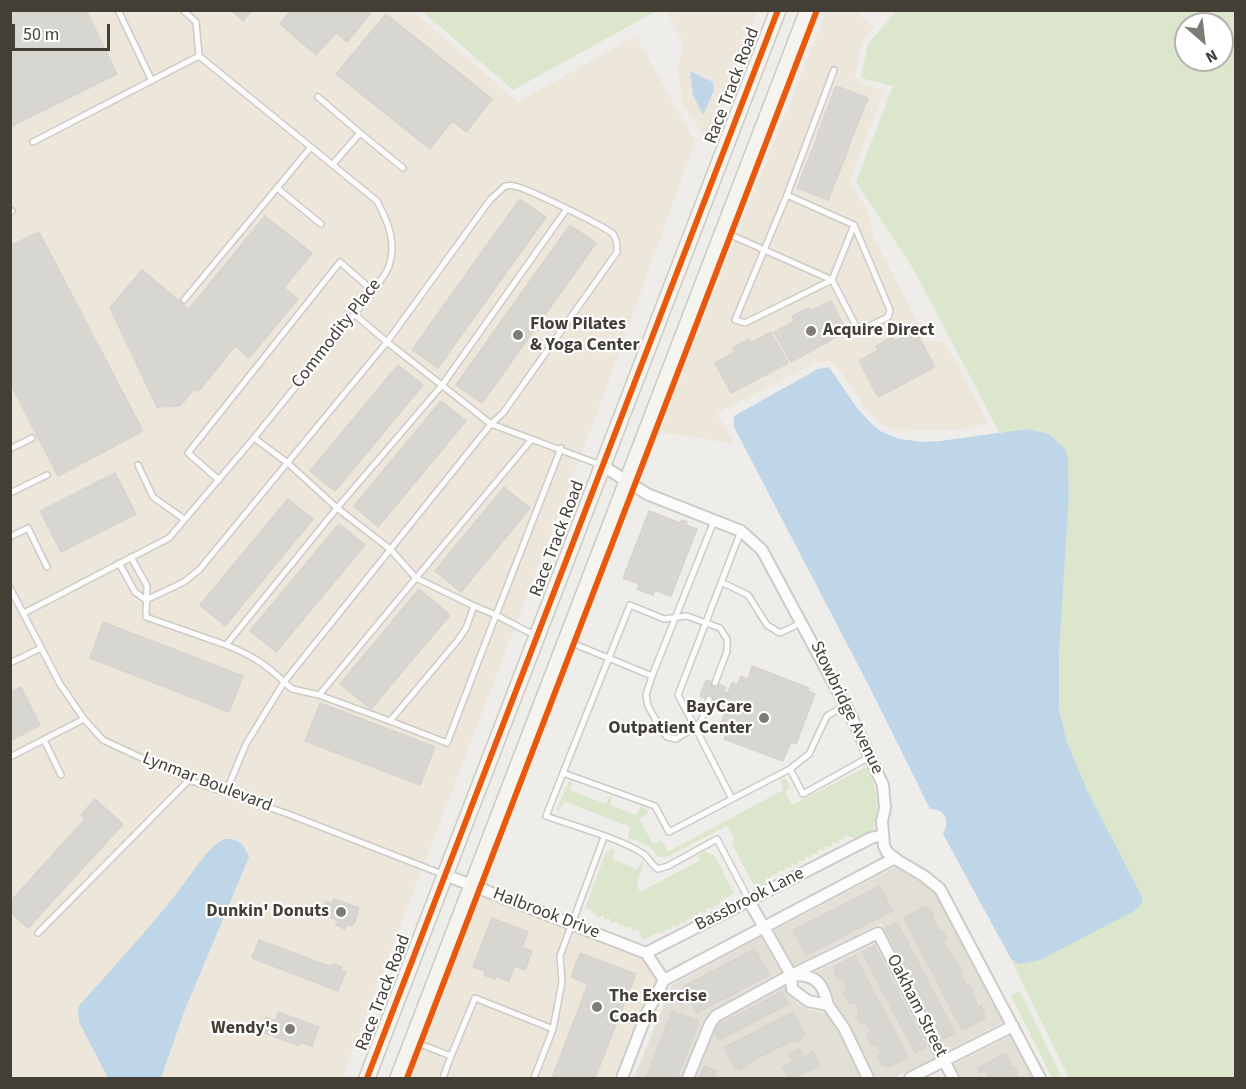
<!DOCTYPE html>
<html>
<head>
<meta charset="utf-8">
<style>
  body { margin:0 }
  #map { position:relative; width:1246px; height:1089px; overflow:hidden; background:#efede9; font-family:"Source Sans 3",sans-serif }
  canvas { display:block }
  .frame { position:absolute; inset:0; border:12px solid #433f37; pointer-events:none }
  .north { position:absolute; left:1174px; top:12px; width:60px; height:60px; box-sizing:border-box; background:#fff; border:2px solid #b4b2af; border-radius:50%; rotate:152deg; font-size:16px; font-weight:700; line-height:24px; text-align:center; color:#433f37 }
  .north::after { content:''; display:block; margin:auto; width:21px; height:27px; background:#7f7c75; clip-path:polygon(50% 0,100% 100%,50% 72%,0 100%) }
  .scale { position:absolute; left:12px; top:24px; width:98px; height:27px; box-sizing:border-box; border:3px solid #433f37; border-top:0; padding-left:8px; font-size:18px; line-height:21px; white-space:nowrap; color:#433f37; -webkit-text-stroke:4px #fff; paint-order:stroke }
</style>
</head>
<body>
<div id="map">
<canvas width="1246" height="1089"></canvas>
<div class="frame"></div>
<div class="north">N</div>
<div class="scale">50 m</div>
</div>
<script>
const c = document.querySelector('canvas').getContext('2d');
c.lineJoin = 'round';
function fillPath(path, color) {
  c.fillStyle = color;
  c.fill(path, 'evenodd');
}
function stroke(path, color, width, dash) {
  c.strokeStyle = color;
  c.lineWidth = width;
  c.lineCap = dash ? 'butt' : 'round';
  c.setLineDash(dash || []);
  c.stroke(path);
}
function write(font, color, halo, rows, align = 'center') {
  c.font = font + ' "Source Sans 3",sans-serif';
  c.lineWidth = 4.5;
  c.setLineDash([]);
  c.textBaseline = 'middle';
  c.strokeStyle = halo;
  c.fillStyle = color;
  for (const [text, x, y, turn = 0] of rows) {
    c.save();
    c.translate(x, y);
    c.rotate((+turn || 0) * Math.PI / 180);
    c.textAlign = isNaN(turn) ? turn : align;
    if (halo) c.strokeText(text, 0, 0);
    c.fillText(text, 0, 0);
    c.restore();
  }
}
fillPath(new Path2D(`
  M895,867L921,882L935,894L1003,1022L947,1051L881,923L793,966L773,931Z
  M761,937L781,972L712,1010L704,1019L681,1078H634L672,985Z
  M875,943L935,1058L893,1078H875L850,1025L835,1002L829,986L816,972Z
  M785,987L788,994L797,1003L807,1009L826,1013L838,1032L860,1078H696L716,1028L720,1022Z
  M1010,1036L1032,1078H961L954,1065Z`), '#e2dfd7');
fillPath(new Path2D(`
  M827,10L856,11L874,27L862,41L855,78L860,84L884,90L850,181L851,185L869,212L873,236L927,341L946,343L988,423L961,430L897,431L881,424L868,412L838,368L830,361L815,363L717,413L734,444L660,432L689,355Z
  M10,11H413L518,102L636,36L695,142L596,416L342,1078H11Z
  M667,11H758L708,144L683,102L677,67L684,46Z
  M480,896L642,959L645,962L656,980L640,1010L614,1078H411L420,1056L429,1024Z`), '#ede6da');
fillPath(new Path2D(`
  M422,11H656L513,90Z
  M896,11H1235V1078H1069L1011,959L1019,964L1143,902L1141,895L1087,790L1067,742L1059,709V654L1069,496L1068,459L1027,429L999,432L914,270L856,182L893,86L861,78L868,44ZM1186,24H1222V60H1186Z
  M864,768H867C878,789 880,808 872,832L859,840L845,835L844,840L839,839L838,844L833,842L831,847L826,846L824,851L819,849L817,854L812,853L811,858L806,856L804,861L798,860L797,865L792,864L791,868L785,867L784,871L779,870L777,875L772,874L770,879L766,878L765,882L769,884L767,888L755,887L732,844L734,837L726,826L669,856C653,860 658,852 648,846C642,842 634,840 628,838L630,828L628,826L564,801L560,811L557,809L570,779L572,782L569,790L606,804L610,796L612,795L610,805L636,815L641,806L646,808L648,813L639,819L653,844L662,840L668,852L783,790L780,779L785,778L790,787L785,792L792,805Z
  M613,849L615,851L612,859L637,869L642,861L644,862L637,884L640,892L699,861L698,856L704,851L715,856L734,894L720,901L718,906L714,905L713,909L707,908L705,913L700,911L698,916L693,915L692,920L687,918L686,924L680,922L678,927L673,925L671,930L666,929L664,934L659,932L643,940L638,929L633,931L631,926L626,928L623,924L619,925L617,921L612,923L609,918L605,920L603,915L598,918L595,912L585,908L606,852Z
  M1020,991L1062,1078H1052L1011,996Z`), '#dbe6cc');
fillPath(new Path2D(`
  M690,71L713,82L714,90L703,115L693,95Z
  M829,367L857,408L873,425L880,431L900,439L923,442L940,441L1027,429L1049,434L1065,449L1068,459L1069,496L1059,654V709L1067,742L1087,790L1141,895L1143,902L1134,911L1040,960L1019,964L1011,959L943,834C950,821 946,809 930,809L870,688L734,427V416L818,369Z
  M225,839C239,838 244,845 249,857L184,1012L161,1078H108L79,1022L78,1007C111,970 145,933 176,894C189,879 207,846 225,839Z`), '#bfd6e8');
const building = new Path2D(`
  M10,10H86L117,74L10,127Z
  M231,10H252L243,21Z
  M291,10H373L347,42L336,33L316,55L280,24Z
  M386,14L492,99L466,132L452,121L430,149L336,74Z
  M836,86L868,98L848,148L817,136Z
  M817,138L848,150L828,200L797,188Z
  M520,199L546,217L438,368L412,350Z
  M265,216L312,253L284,288L298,299L249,358L235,346L198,392L194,389L180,406L157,407L110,308L142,270L189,309Z
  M570,225L596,243L482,403L456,385Z
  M39,232L143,431L58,476L10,383V246Z
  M831,301L847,331L791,362L774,332L795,321L792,316L809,308L811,311Z
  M915,330L935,367L878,397L859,361L878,350L876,346L892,337L895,341Z
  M771,332L788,363L731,393L715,363L735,352L733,348L749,339L751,343Z
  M398,365L423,385L335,491L310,471Z
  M441,401L466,421L378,527L354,506Z
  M115,473L136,514L61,552L40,511Z
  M504,487L530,508L461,592L435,571Z
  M288,499L313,519L225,626L200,605Z
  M649,511L680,523L682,520L687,522L686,525L697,529L671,596L655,590L653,595L637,589L639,584L623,578Z
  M339,524L365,545L276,652L250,631Z
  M419,589L450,615L371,709L340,684Z
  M103,622L243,676L229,712L90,658Z
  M752,666L809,688L808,691L815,694L796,744L791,742L783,761L724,739L729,726L721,723L725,712L721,711L725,700L721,699L719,703L700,696L706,680L726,687L724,691L728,693L732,683L737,685L741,676L748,679Z
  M21,687L40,725L10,741V693Z
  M320,703L435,747L420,785L305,741Z
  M95,799L123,824L28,928L10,912V902L85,819L81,815Z
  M880,886L892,911L806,955L793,930Z
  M334,899L359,908L355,922H354L352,926L346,924L345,929L336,925L338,921L321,913L326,901L332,904Z
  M926,906L928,910L930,908L934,916L932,917L939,931L942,930L947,939L943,941L962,971L960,972L966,985L969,984L978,1007L981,1006L985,1014L983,1015L985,1018L962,1030L904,918Z
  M492,918L528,932L522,947L532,951L525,970L515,966L509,981L496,976L495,979L484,975L485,971L473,967Z
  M897,922L955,1033L943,1039L885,928Z
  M259,940L331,967L333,964L342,967L340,970L346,972L338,991L252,958Z
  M874,946L926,1047L915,1053L862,952Z
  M755,949L769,975L697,1013L683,987Z
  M580,953L636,974L595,1078H552L588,984L571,977Z
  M855,956L908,1057L887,1068L885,1064L882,1066L878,1057L881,1053L877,1045L871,1046L867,1037L871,1031L866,1022L860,1023L856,1016L859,1014L857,1011L859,1010L855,1002L849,1003L844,993L846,992L844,990L848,988L843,980L842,981L840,977L837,979L834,972L836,971L834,967Z
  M782,992L788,1004L719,1040L713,1028Z
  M672,1011L699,1021L677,1078H646Z
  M278,1012L319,1027L312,1046L300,1042L299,1046L260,1031L266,1017L275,1021Z
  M793,1012L805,1034L802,1035L803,1038L794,1042L793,1040L746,1064L747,1066L740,1070L738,1067L735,1069L724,1048Z
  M800,1049L804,1057L813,1052L820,1065L795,1078H789L783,1067L793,1062L789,1055Z
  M1006,1053L1012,1068L1014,1066L1018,1073L1016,1074L1018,1078H989L985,1070L980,1073L978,1068Z
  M704,1066L717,1071L714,1078H699Z`);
fillPath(building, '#d8d6d1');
stroke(building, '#d7d4cf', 1.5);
const lane = new Path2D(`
  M118,10L151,79
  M183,10L196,22L199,56
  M318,97L360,133
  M333,164L360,133L403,168
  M277,188L321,224
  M787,195L834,70
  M566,210L443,384L337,508L226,645C249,654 266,664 284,682L491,424L503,413L617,252C617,245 617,240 613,234C606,227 525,187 514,186C511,185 508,186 505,186L490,200L387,342L491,424L601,465
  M10,212L12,211
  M724,232L832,280L856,326L863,329L888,317L890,310L854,225L787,195L735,320L745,323L832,280L854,225
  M184,300L311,147
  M10,449L32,438
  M138,465L153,497L184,519
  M219,480L188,453L340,262L373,291
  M10,493L47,475
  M10,537L28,528L47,567
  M131,557L147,586L146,617L226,645
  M119,563L135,592L146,600
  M721,582L748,595L767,625L780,633L801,623
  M10,588L60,684L84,719L103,740L189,780L288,814L442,874
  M146,600L184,582L199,570L387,342L354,314
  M474,606L496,615L561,448
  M24,613L169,538L254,438L373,291C378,283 386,275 389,266C397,242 388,222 377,201L199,56L33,142
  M567,641L652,676L646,695L648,706L662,731L667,737L676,739L695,727L732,799L790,769L803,794L871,756
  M10,663L41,648
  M652,676L714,521
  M715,683L727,651V639L720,628L687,616L664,619L630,605L563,773L655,806L669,832L732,799
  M319,695L390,721L458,640L466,628L474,606L416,578L532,439
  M709,699L701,721L695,727L678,695L741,531
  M390,721L447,743L496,615L536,636
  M44,740L61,775
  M10,757L84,719
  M790,769L809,754L827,716L846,705
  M563,773L546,816C573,826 619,838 642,853C649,857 651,865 658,869L668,866L717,839L749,900
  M226,792L246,744L284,682L292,689L319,695L416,578L390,549L337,508L289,464L254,438
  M38,933L189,780
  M553,1029L562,982L560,956L604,837
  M415,1042L451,1056L475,998L553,1029L534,1078
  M443,1078L451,1056`);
const street = new Path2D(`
  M603,466L647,494L741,531L762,550L849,712L883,785L885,808L882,821L884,846L887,852L897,860L924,876L940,889L1040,1078
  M445,875L646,953
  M749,901L791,975L792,989L808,1001L828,1005L844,1028L868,1078
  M646,953L871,838L883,835
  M794,975C816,975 823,983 828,1005
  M664,980L895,858
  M622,1078L647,1013L664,980L646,953
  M688,1078L710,1024L716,1016L791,975L878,933L953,1078
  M910,1078L1013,1026`);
const secondary = new Path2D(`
  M367,1078L778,10
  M398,1078L808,10`);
stroke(lane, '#cccbc7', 8);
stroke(street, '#cccbc7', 14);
stroke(secondary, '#cccac1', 18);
stroke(lane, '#fdfcfc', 5);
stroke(street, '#fdfcfc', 10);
stroke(secondary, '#f5f4ef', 15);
stroke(new Path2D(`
  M367,1078L778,10
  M407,1078L817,10`), '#e8590c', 6);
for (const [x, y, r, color] of [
  [811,331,6,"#7f7c75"],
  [518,335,6,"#7f7c75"],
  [764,718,6,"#7f7c75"],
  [341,912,6,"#7f7c75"],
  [597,1007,6,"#7f7c75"],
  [290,1029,6,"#7f7c75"]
]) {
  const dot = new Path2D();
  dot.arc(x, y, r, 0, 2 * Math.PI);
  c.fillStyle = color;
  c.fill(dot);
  stroke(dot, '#fff', 2);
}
write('18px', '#433f37', '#fff', [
  ["Race Track Road",733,86,-69],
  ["Commodity Place",337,334,-52],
  ["Race Track Road",558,539,-69],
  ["Stowbridge Avenue",846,708,64],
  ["Lynmar Boulevard",207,783,21],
  ["Bassbrook Lane",750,900,-27],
  ["Halbrook Drive",546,914,21],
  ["Race Track Road",384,993,-69],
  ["Oakham Street",916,1006,63]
]);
write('bold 18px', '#433f37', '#fff', [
  ["Flow Pilates",530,325],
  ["& Yoga Center",530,346],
  ["Acquire Direct",823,331],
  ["BayCare",752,708,"right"],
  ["Outpatient Center",752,729,"right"],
  ["Dunkin' Donuts",329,912,"right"],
  ["The Exercise",609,997],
  ["Coach",609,1018],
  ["Wendy's",278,1029,"right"]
], 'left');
</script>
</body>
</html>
